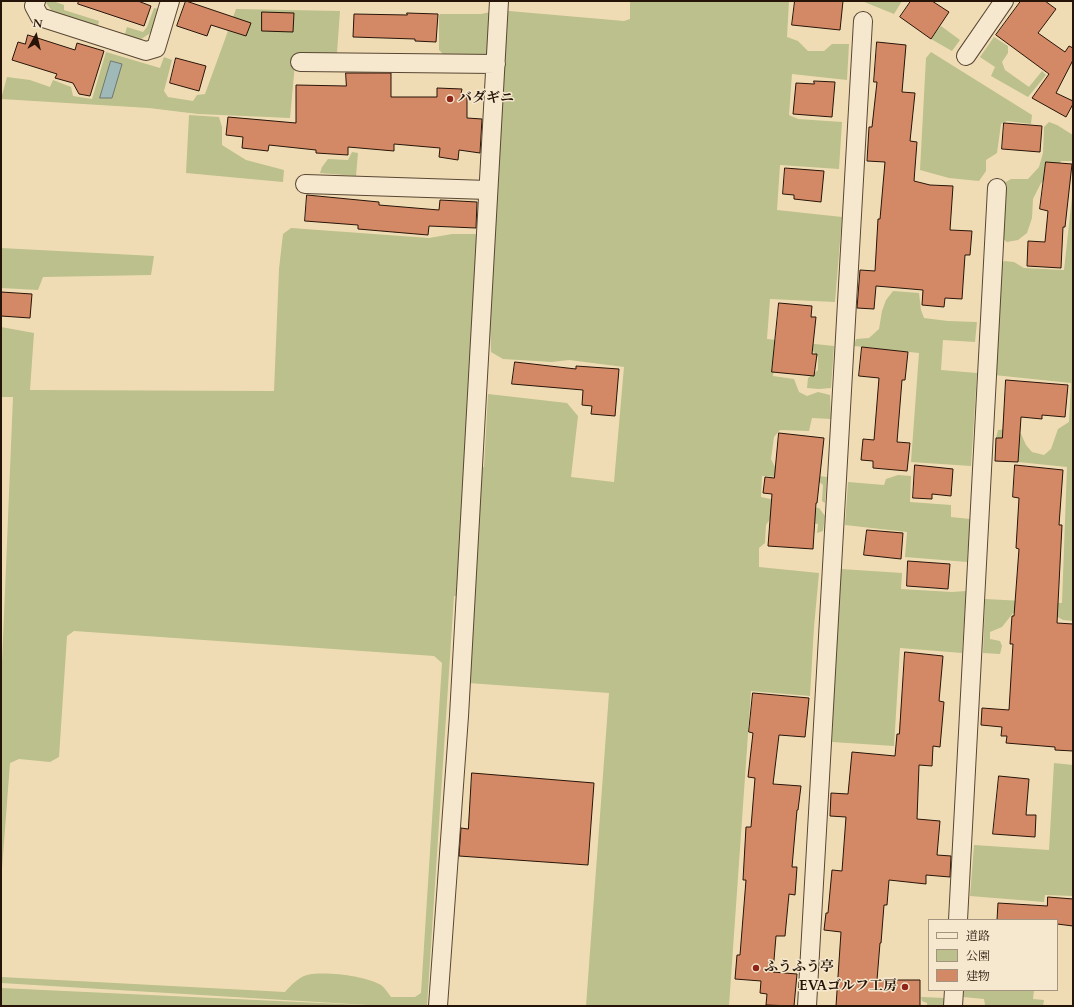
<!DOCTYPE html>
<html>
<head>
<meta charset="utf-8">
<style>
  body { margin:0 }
  #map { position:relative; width:1074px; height:1007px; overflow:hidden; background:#f0dcb4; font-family:Cardo,"Noto Serif JP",serif }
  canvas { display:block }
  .frame { position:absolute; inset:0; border:2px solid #271408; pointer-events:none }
  .legend { position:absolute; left:928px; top:919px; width:130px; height:72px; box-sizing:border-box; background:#f5e8ce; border:1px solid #a3937f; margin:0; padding:5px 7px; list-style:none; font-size:12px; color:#271408 }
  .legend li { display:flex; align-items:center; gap:8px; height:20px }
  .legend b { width:20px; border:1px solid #a3937f }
  .north { position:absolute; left:16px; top:16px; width:40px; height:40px; -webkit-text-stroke:3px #f5e8ce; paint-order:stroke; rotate:8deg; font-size:11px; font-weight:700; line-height:16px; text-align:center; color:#271408 }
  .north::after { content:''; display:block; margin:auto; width:14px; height:18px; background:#271408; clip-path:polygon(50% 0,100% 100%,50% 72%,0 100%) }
</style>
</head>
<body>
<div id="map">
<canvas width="1074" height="1007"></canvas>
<div class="frame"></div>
<ul class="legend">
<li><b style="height:5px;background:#f5e8ce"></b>道路</li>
<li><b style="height:11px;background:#bbc08c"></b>公園</li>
<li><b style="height:11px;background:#d38965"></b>建物</li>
</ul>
<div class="north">N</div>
</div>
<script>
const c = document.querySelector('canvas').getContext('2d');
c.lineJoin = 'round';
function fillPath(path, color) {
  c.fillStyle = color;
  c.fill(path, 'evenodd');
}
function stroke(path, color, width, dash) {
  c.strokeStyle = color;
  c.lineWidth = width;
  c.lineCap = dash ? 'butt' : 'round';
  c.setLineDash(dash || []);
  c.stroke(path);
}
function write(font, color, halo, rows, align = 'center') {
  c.font = font + ' Cardo,"Noto Serif JP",serif';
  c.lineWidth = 3;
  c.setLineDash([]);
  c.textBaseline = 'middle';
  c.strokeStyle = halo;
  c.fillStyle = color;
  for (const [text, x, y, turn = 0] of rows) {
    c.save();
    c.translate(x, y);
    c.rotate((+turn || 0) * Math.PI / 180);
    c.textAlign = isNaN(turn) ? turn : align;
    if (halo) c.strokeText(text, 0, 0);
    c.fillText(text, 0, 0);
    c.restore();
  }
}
fillPath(new Path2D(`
  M47,1H53L64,5V10L99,21L97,29L55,15L46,3Z
  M630,1H789L787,37L798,41L808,51H824L832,44H849L847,80L792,74L789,115L798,119L842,122L839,169L780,165L777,210L842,217L835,302L770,299L767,339L834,346L831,388L819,389L807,388L808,378L818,370V357L813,351L777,347L773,376L794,379L799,392L807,396L818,392L830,395L831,419L812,418L809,431L780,430L774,437L771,459L775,467L794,473L827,477L825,503L822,501L823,485L816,479L762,476L761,497L775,500L780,504L819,508L825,516L823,531L817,533L818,524L770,519L766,525L765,543L759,548V567L819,573L814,627L810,696L751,691L729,1006H586L609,693L468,683L471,597L454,596L427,1006H1V988L384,1006L1,983V977L285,992C291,985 299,977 307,975C326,971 365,976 381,985C385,988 388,993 391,997H415L421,993L442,663L434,656L74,631L67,636L59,757L50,762L19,759L10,763L1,882V687L13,397H1V327L34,333L30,390L274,391L279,269L283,234L291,228L429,238L452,234H477L489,228L499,64L482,56L443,54L439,50V16L440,14H481L495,11H509L624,21L630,19ZM490,323L491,352L503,359L552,362L569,360L624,367L614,482L571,477L578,416L567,403L488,394L484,467L467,465Z
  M862,1H902L894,14Z
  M154,8L159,9L152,32L138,41L124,37L127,27L143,32L147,27Z
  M236,9L340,11L337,53H296L290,118L198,114L149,108L1,99L7,77L30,80L50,87L53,80L71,87L73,96L92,99L106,52L160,68L164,57L172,60L164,91L168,97L193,101L197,95L205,94Z
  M941,26L960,40L952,51L931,39Z
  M994,37L1008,46V53L1002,62L1005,70L1029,87L1042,71L1046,75L1028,97L991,76L995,67L980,57Z
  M931,52L1032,115L1031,124L1007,121L1001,124L997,153L986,160V171L979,181L949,178L920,170L926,58Z
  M189,115L219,117L222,127V145L246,160L284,170L283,182L186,173Z
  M1049,122L1057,125L1073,135V161H1061L1057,172L1041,183L1033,199L1032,218L1027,233L1018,240L1007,242L998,235L1004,183L1011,179H1028L1039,167L1043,153L1044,127Z
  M352,152L358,153L356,176L320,173L322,167L328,159L348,160Z
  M1073,188V621L1063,620L1052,614L1013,613L1002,627L990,632V639L1000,641L1002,646L1000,654L983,653L985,599L1062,603L1067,467L1018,462L1019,439L996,438L998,430L1011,429L1021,434L1026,445L1032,452L1044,455L1051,449L1058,429L1069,422L1071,383L994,375L1000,267L1004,261L1014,262L1024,268L1064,270Z
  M1,248L154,256L151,275L43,277L38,290L1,288Z
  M893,291L919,293L921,310L924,318L948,321L977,322L975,342L943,340L941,370L977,373L971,466L911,462L919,353L854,346L856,339L869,338L879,329L882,311L886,300Z
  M898,475L911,476L910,502L951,505V517L970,519L967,562L905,557L907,532L845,525L848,482L884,485L886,479Z
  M841,569L902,573L901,589L952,592L966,591L962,653L900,648L894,746L832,742L836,637Z
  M1054,763L1073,765V896L1045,895L1044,902L970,896L974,845L1049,850Z
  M964,990H1034L1033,999L1044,1000L1043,1006L985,1005L984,999L963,997Z
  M921,997L946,998L945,1006H927V1003L922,1001Z`), '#bbc08c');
const water = new Path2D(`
  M111,61L122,64L112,98H100Z`);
fillPath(water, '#9fb9b8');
stroke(water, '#6f7772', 1);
const building = new Path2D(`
  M79,1H138L151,6L144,26L78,4Z
  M186,1L251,23L246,36L211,25L207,36L177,26Z
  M795,1H843L840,30L792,25Z
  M911,1H932L949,12L931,39L900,17Z
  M1021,1H1045L1056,9L1038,33L1065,52L1069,46L1073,48V60L1056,93L1073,101V104L1066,117L1032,98L1049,74L996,35Z
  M262,12L294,13L293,32L262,31Z
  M407,13L438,14L436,42L415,41V39L353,37L354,14L407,15Z
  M28,35L75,50L77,43L104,51L90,96L79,94L73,83L55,78L57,74L12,60L18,42L25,44Z
  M877,42L906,45L902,92L915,93L910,141L917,142L914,181L930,185L953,186L950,230L972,231L970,255H965L962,299L945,298L944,307L922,305L923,290L876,286L874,309L857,308L860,270L875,271L878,219H880L885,162L867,161L869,127H872L877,82H874Z
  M176,58L206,66L199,91L170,83Z
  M346,73H391V97H437V88L462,89L461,94L467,95V118L482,119L480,153L459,150L458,160L439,157L440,148L394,144V151L348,147V155L316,153V150L269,145L268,151L242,148L243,137L226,135L228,117L296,123V85L346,86Z
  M814,81L835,82L832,117L793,114L796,83L814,84Z
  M1004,123L1042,126L1040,152L1002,149Z
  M1046,162L1072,164L1065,227H1063L1061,268L1027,266L1028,241L1045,242L1048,211L1040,209Z
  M785,168L824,171L821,202L794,199V195L783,194Z
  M307,195L379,202V205L439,210L440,200L477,202L476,228L429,226L428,235L358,229V225L305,221Z
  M1,292L32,294L30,318L1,316Z
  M779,303L812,306L811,317H816L812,354H817L814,376L772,372Z
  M862,347L908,352L905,380H902L897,442L910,443L907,471L873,468V461L861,460L863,439L874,440L879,378L859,376Z
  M515,362L576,369V366L619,369L615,416L591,414L592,406L582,405L583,390L512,384Z
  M1006,380L1068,385L1065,417L1042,415V419L1021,417L1018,462L995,461L996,438H1002Z
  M779,433L824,438L817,503H816L813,549L768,546L772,494L763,493L765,477L774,478Z
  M915,465L953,469L951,496L932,494V499L913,498Z
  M1015,465L1063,470L1059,525H1062L1057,623L1073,624V751L1055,750V747L1006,743L1007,736H1001L1002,727L981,725L982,708L1009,710L1013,644H1010L1012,616H1014L1019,549L1016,548L1019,498L1013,497Z
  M867,530L903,533L901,559L864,555Z
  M908,561L950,564L948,589L907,586Z
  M905,652L943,656L939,701L944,702L940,747L933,746L932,766L919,765L917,819L940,821L937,855L951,856L950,877L926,875V884L889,880L887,905H884L881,943H880L877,980H920V1006H836L841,932L824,930L826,913H828L832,870L842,871L846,817L830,816L831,793L848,794L852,752L895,756L897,734H899Z
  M753,693L809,698L805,737L779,735L773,784L801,786L798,810H797L792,867H797L795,895L789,894L785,936H776L773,972L797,974L794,1006L766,1005L767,994L760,993L761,981L735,979L737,955H740L746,880H743L746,827H751L755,778L748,777L753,733L749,732Z
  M472,773L594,783L588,865L459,856L461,828L468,829Z
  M999,776L1029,779L1026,815H1036L1035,837L993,834Z
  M1048,897L1073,899V926L1057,924V920H997L998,903L1047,906Z`);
fillPath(building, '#d38965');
stroke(building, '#271408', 1);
const minor = new Path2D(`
  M36,1L34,6L40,17L146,51L156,48L170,1
  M966,56L1004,1
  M300,62L496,64
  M305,184L488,190
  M958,920L997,188
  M438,1006L459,716L499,1
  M807,1006L863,21
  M953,1006L954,990`);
stroke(minor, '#594633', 20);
stroke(minor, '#f5e8ce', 18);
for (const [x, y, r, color] of [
  [450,99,4,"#8f2418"],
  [756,968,4,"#8f2418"],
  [905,987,4,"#8f2418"]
]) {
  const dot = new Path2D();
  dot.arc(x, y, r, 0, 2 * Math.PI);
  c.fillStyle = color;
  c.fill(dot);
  stroke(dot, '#f5e8ce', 1.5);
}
write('bold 14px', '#271408', '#f5e8ce', [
  ["バダギニ",458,99],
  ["ふうふう亭",764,968],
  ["EVAゴルフ工房",897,987,"right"]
], 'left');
</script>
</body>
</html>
